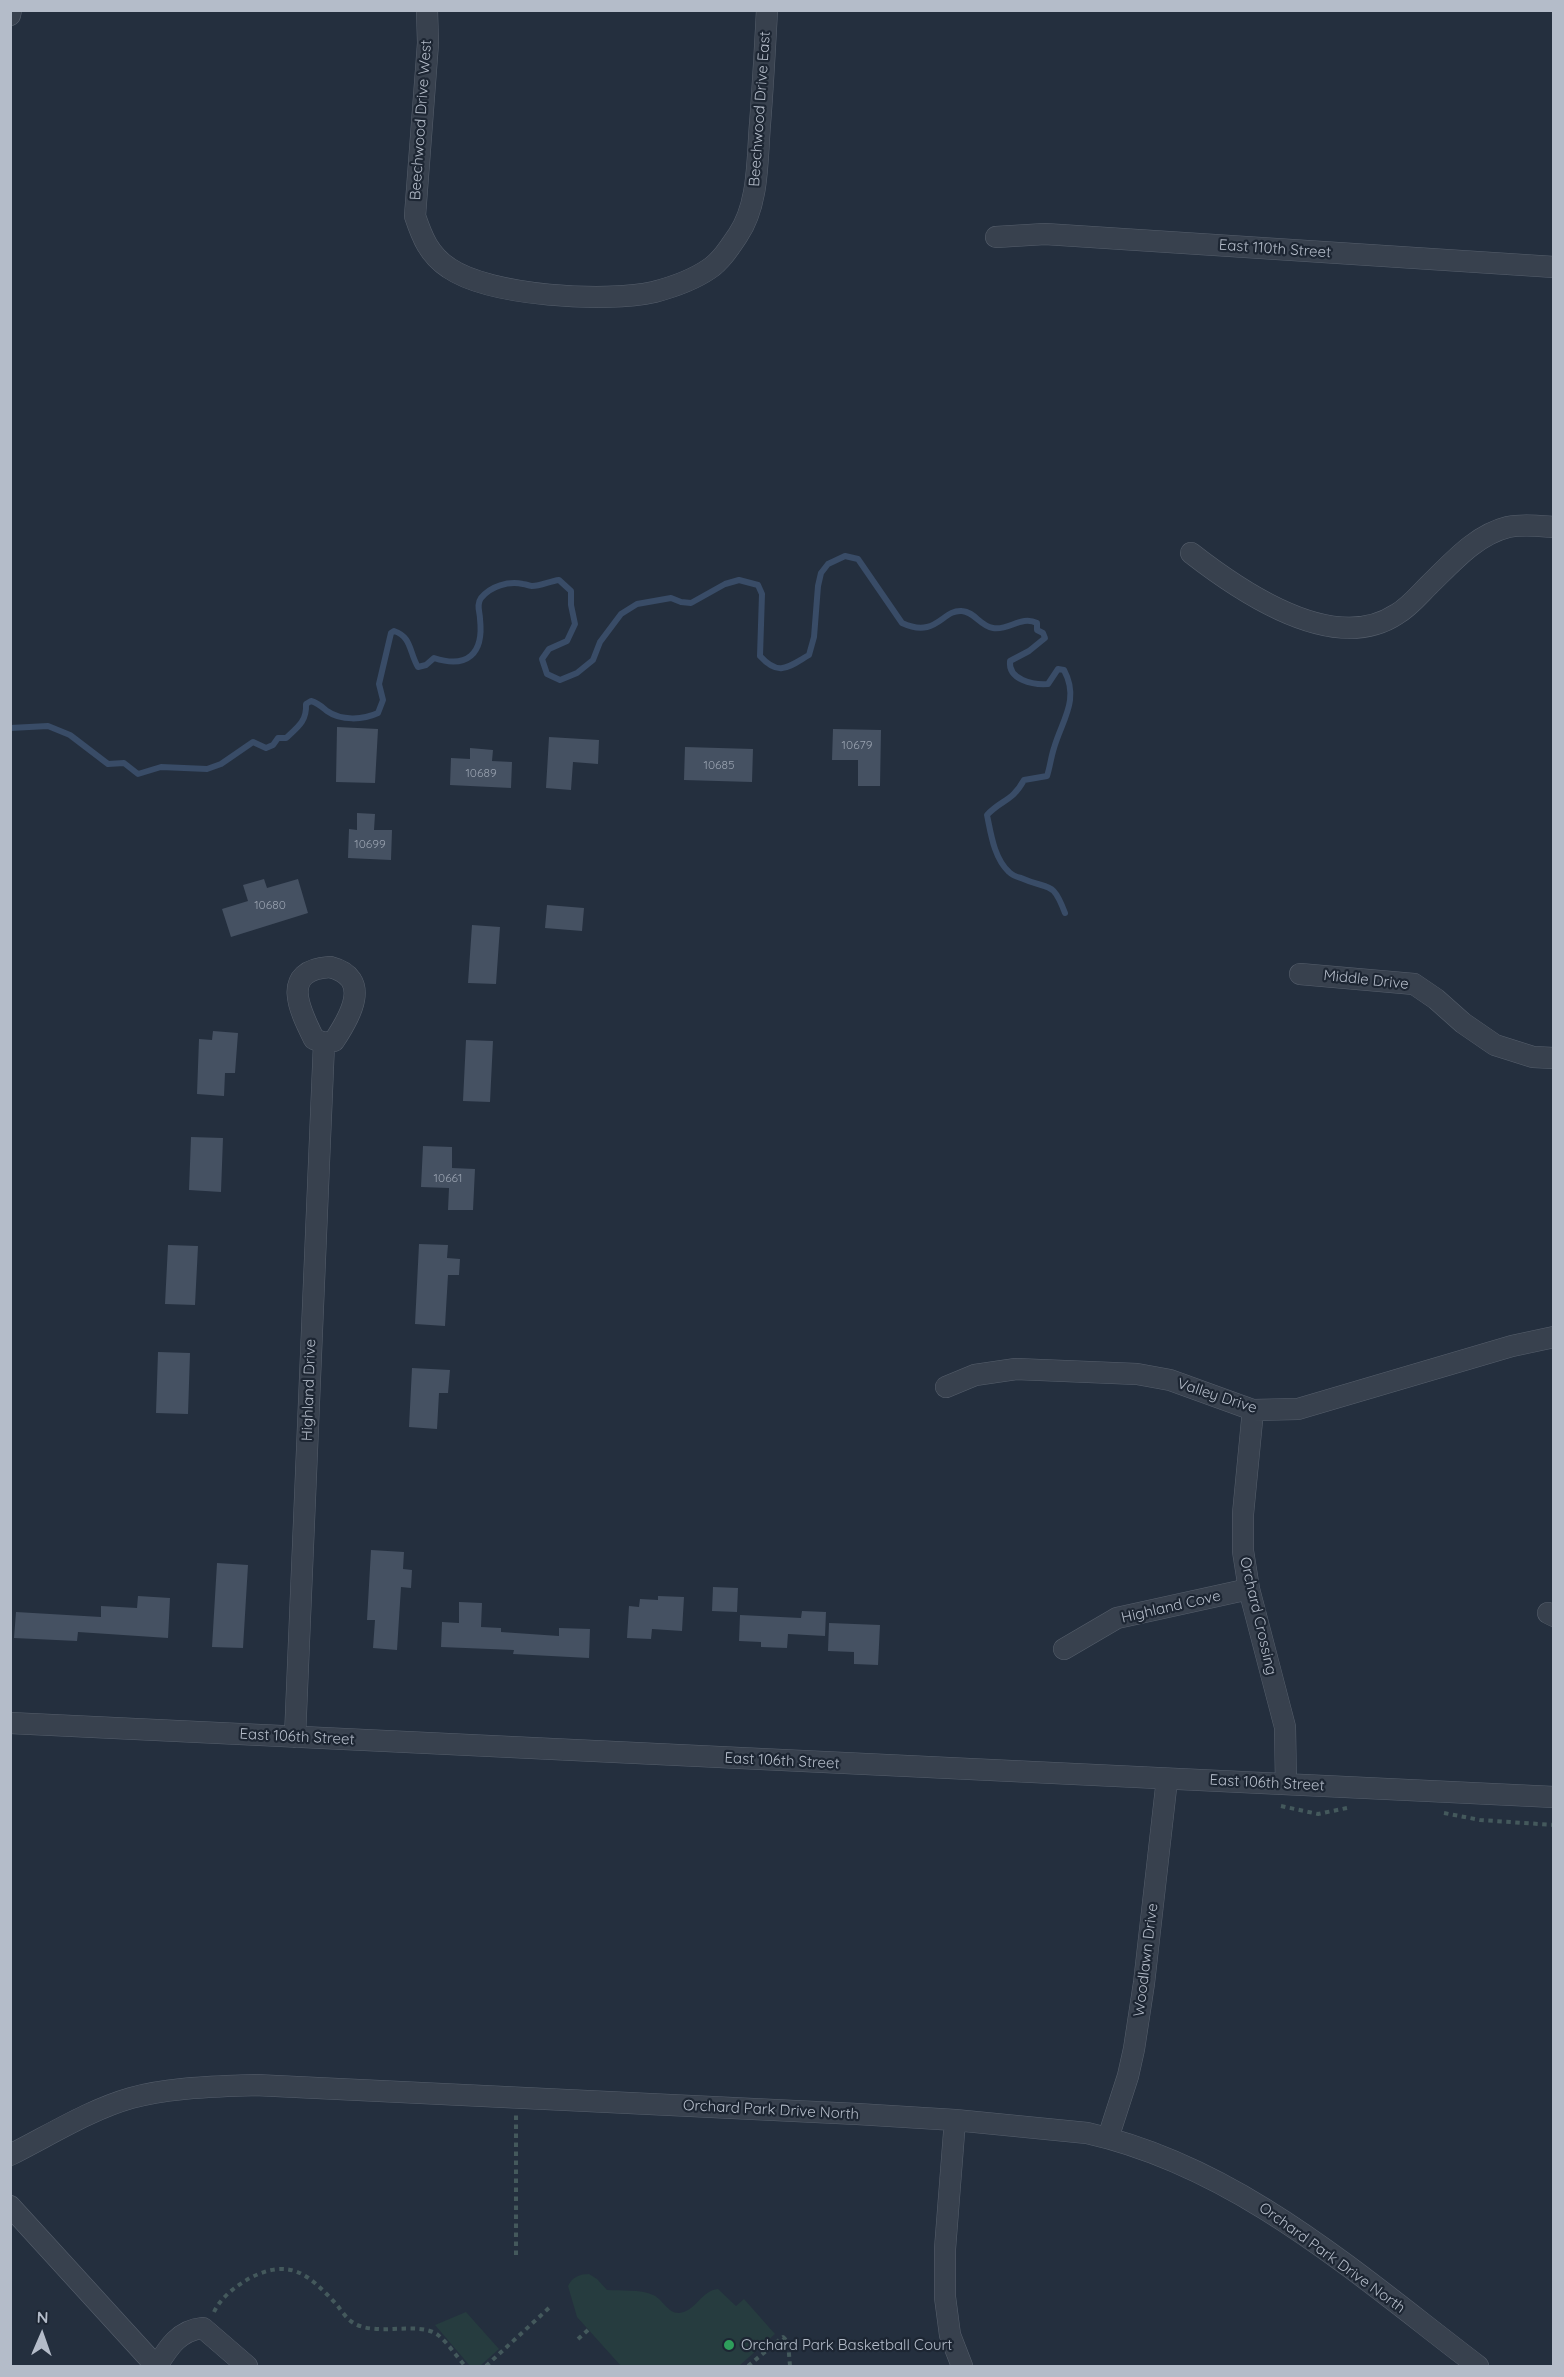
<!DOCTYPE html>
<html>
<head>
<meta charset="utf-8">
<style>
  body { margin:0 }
  #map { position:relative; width:1564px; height:2377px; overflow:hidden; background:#242f3e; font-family:Quicksand,sans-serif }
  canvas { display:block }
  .frame { position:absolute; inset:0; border:12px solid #b4bcc9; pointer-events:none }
  .north { position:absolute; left:12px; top:2305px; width:60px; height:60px; -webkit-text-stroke:4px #1d2633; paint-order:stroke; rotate:2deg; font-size:16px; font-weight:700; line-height:24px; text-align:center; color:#b4bcc9 }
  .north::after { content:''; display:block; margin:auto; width:21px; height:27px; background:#b4bcc9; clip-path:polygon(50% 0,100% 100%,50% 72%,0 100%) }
</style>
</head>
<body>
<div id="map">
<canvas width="1564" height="2377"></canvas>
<div class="frame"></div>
<div class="north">N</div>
</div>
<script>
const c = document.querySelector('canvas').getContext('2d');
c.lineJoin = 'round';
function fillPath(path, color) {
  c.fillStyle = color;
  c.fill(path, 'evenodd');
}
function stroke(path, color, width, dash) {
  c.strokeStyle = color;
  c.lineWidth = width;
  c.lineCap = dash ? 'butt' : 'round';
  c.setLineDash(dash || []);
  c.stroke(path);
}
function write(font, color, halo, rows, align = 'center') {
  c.font = font + ' Quicksand,sans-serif';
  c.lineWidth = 4.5;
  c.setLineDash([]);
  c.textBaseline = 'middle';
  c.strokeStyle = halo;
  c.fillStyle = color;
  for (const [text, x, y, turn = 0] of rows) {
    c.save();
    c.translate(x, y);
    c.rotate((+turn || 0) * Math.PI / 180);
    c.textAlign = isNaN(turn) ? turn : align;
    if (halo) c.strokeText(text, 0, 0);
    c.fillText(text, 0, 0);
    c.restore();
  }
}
fillPath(new Path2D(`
  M589,2274L597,2279L607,2290C621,2291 640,2289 653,2295C663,2299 667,2313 679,2313C695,2312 702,2290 718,2289L736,2306L744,2299L775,2334L739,2366H621L577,2317L568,2286C572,2277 580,2274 589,2274Z
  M466,2312L499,2349L480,2366H470L435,2325Z`), '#263c3f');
stroke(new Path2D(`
  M10,728L48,726L70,735L108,764L124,763L138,774L161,767L207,769L221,764L253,742L266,748L273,745L278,738H286C298,727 307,721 306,704L311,701C318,703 321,706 327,711C341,721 363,720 378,713L383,700L379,684L391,633L394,631C412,637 409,652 418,667L426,665L434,658C467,669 484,654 480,619C480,612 476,605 481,598C491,586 508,581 523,584C524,584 531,586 532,586C541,586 550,581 559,580L571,591V605L575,624L567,641L549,649L542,659L547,674L560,680L577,673L593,660L600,642L621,614L637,604L671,598L681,602L691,603L725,584L739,580L758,585L762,594L760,656C779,677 788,667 809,655L814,637L818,586L821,573L828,564L845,556L858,559L902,623C937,639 942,609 962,611C975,612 980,626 993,628C1009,631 1021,615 1037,623V630L1043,633L1045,638L1029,651L1010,661C1008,680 1033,685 1048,684L1058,669L1064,670C1080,700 1062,720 1054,748C1051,757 1050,767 1047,776L1024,780C1012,802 1002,799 987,815C991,834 994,858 1009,872C1012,875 1017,877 1021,878C1050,891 1052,879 1065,913`), '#394c67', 6);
fillPath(new Path2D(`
  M337,727L378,729L375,783L336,782Z
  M833,729L881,730L880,786H858V760H832Z
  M549,737L599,740L598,764L573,762L571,790L546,788Z
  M685,747L753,749L752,782L684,780Z
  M470,748L493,750L492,761L512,762L511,788L450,785L451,758L470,759Z
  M357,813L375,814L374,830H392L391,860L348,858L349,829L357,830Z
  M264,879L267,888L298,879L308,913L231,937L222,909L248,901L243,885Z
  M547,905L584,908L582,931L545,928Z
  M472,925L500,927L496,984L468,983Z
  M213,1031L238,1033L235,1073H225L224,1096L197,1094L199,1039L212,1040Z
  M466,1040L493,1041L490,1102L463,1101Z
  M191,1137L223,1138L221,1192L189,1190Z
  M423,1146L452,1147V1168L475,1169L473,1210H448L449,1188L421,1187Z
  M419,1244L448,1245L447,1258L460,1259L459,1275H448L445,1326L415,1324Z
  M168,1245L198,1246L195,1305L165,1304Z
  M158,1352L190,1353L188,1414L156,1413Z
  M412,1368L450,1370L448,1393H439L437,1429L409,1427Z
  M371,1550L404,1552L403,1569L412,1570L411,1588L401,1587L397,1650L373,1648L375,1620H367Z
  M217,1563L248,1565L243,1648L212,1647Z
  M713,1587L738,1588L737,1612L712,1611Z
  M138,1596L170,1598L168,1638L78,1632L77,1641L14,1638L16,1612L101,1617V1606L137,1608Z
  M658,1596L684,1597L682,1631L652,1629L651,1639L627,1638L629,1606L639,1607L640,1599L658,1600Z
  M459,1602L482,1603L481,1627L501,1628V1632L559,1636V1628L590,1629L589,1658L513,1654L514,1650L441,1647L442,1622L459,1623Z
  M802,1611L826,1612L825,1636L788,1634L787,1648L761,1647V1642L739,1641L740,1615L801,1618Z
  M829,1623L880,1625L878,1665L854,1664V1652L828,1651Z`), '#455162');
const minor = new Path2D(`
  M427,10L428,43L415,216C422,237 429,255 449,268C490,296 606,303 654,292C673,287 693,280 709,269C721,261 730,247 738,235C759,204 757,160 760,124C763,86 765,48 767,10
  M10,15L11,10
  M996,237L1045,234L1554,267
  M1191,553C1241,592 1334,656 1397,614C1409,607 1418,596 1428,586C1451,564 1475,535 1508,527C1523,524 1539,526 1554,527
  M330,967C373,978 350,1017 334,1041L324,1043L314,1039C300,1011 279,970 330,967Z
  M1300,974L1414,984L1436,999L1463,1023L1495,1045L1533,1057L1554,1058
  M946,1387L975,1375L1016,1369L1137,1374L1170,1380L1253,1410L1298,1409L1512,1346L1554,1337
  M1253,1410L1243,1514V1551L1249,1589L1285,1727L1286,1784
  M1548,1613L1554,1616
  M1064,1649L1117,1618L1249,1589
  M10,1723L1554,1797
  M295,1737L324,1043
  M955,2120L945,2249V2297L950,2335L962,2366
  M1108,2138L1128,2076L1134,2049L1144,1983L1167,1779
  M10,2155C50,2135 89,2110 131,2098C171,2087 214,2087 255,2085L857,2114L955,2120L1087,2133C1239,2167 1358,2275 1478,2366
  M10,2206L156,2366
  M157,2366C168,2348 179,2330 203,2328L247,2366`);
stroke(minor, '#565f6c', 22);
stroke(new Path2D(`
  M1281,1806L1318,1814L1347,1808
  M1444,1813L1480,1820L1554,1825
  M516,2255V2115
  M214,2312C221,2297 236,2286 250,2278C291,2257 309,2275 337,2305C341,2310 346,2318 352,2322C375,2338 418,2320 438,2335C448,2343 457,2357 465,2366
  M578,2339L588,2330
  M486,2366L550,2307
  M748,2366L783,2337L788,2342L790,2366`), '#44595c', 4, [4.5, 4.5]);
stroke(minor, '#38414e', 21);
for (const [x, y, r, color] of [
  [729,2345,6,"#2e9e5b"]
]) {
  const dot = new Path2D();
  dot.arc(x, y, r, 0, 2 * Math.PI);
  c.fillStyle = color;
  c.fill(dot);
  stroke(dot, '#1d2633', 2);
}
write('12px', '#98a1af', null, [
  ["10679",857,745],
  ["10685",719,765],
  ["10689",481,773],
  ["10699",370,844],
  ["10680",270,905],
  ["10661",448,1178]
]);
write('15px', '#b4bcc9', '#1d2633', [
  ["Beechwood Drive East",760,109,-86],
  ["Beechwood Drive West",421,120,-86],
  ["East 110th Street",1275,249,4],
  ["Middle Drive",1366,980,6],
  ["Highland Drive",309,1390,-88],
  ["Valley Drive",1217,1396,18],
  ["Highland Cove",1171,1607,-13],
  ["Orchard Crossing",1258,1616,77],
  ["East 106th Street",297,1737,3],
  ["East 106th Street",782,1761,3],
  ["East 106th Street",1267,1783,3],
  ["Woodlawn Drive",1146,1960,-83],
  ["Orchard Park Drive North",771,2110,3],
  ["Orchard Park Drive North",1332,2258,36]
]);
write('15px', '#b4bcc9', '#1d2633', [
  ["Orchard Park Basketball Court",741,2345]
], 'left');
</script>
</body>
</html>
